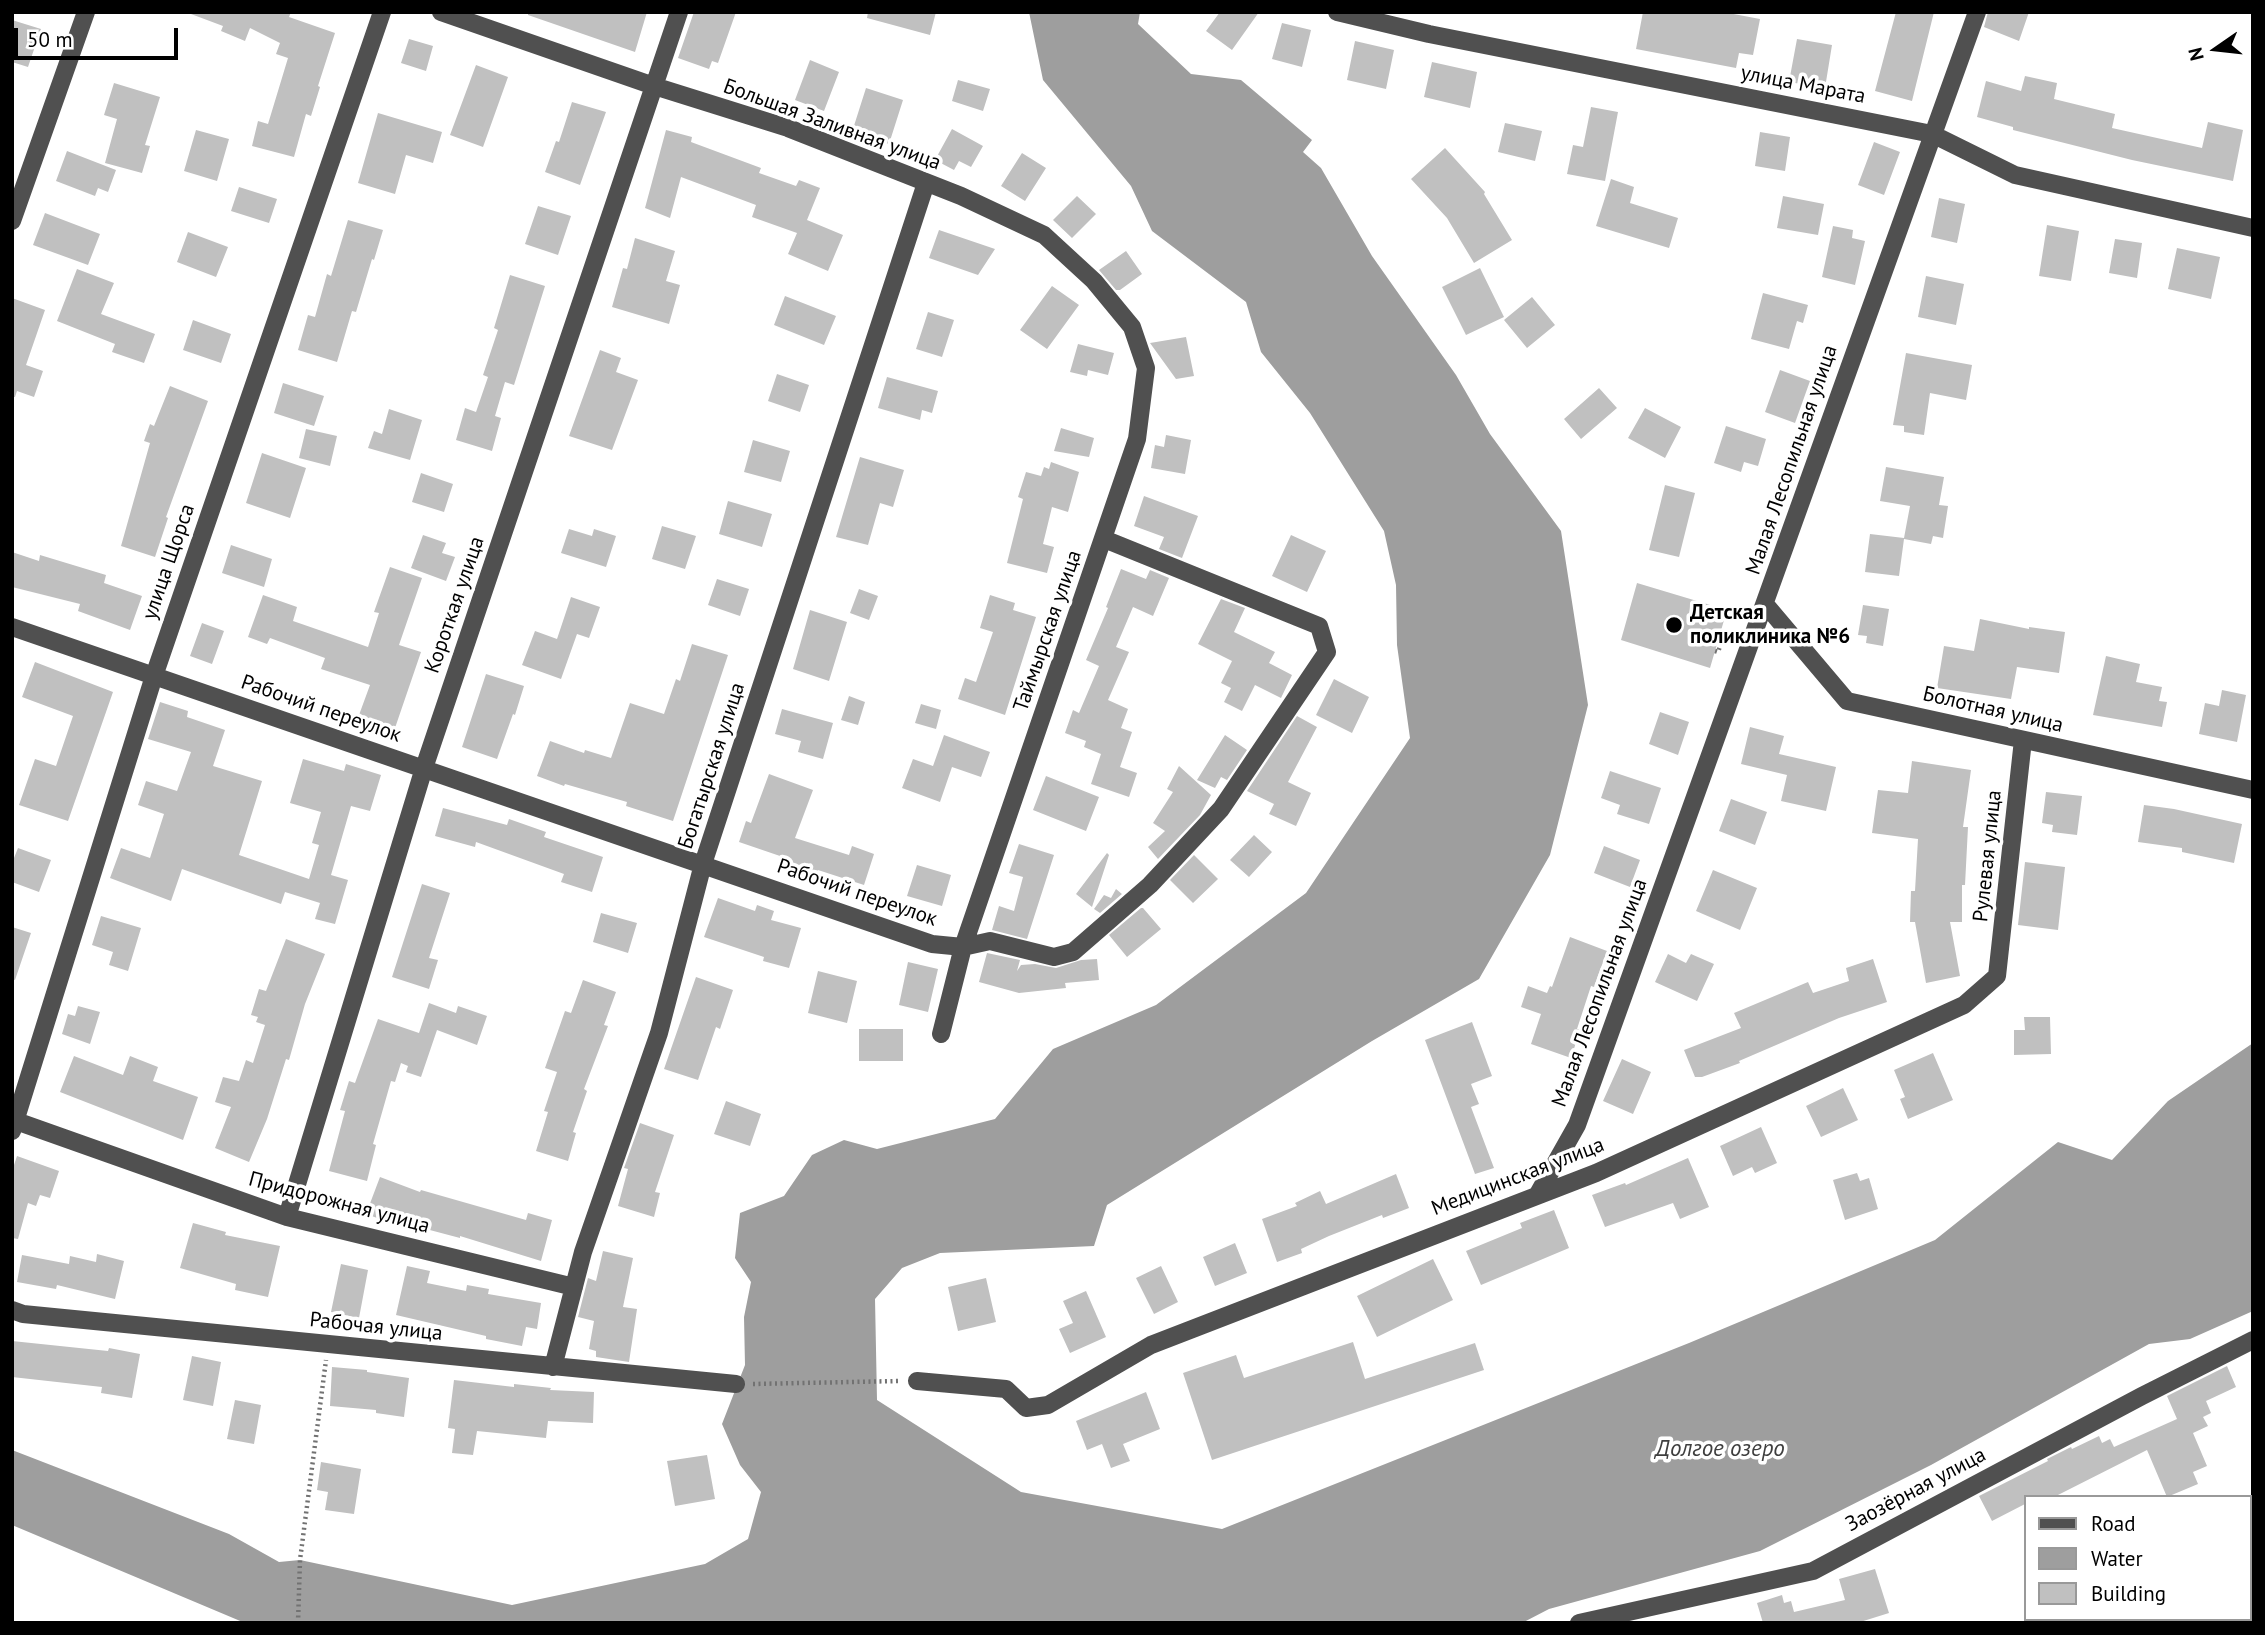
<!DOCTYPE html>
<html>
<head>
<meta charset="utf-8">
<style>
  body { margin:0 }
  #map { position:relative; width:2265px; height:1635px; overflow:hidden; background:#fff; font-family:"PT Sans",sans-serif }
  canvas { display:block }
  .frame { position:absolute; inset:0; border:14px solid #000; pointer-events:none }
  .legend { position:absolute; left:2024px; top:1495px; width:228px; height:126px; box-sizing:border-box; background:#fff; border:2px solid #999; margin:0; padding:9px 12px; list-style:none; font-size:21px; color:#000 }
  .legend li { display:flex; align-items:center; gap:14px; height:35px }
  .legend b { width:35px; border:2px solid #999 }
  .north { position:absolute; left:2181px; top:14px; width:70px; height:70px; -webkit-text-stroke:5px #fff; paint-order:stroke; rotate:256deg; font-size:19px; font-weight:700; line-height:28px; text-align:center; color:#000 }
  .north::after { content:''; display:block; margin:auto; width:24px; height:32px; background:#000; clip-path:polygon(50% 0,100% 100%,50% 72%,0 100%) }
  .scale { position:absolute; left:14px; top:28px; width:164px; height:32px; box-sizing:border-box; border:4px solid #000; border-top:0; padding-left:9px; font-size:21px; line-height:24px; white-space:nowrap; color:#000; -webkit-text-stroke:5px #fff; paint-order:stroke }
</style>
</head>
<body>
<div id="map">
<canvas width="2265" height="1635"></canvas>
<div class="frame"></div>
<ul class="legend">
<li><b style="height:9px;background:#505050"></b>Road</li>
<li><b style="height:19px;background:#9e9e9e"></b>Water</li>
<li><b style="height:19px;background:#c0c0c0"></b>Building</li>
</ul>
<div class="north">N</div>
<div class="scale">50 m</div>
</div>
<script>
const c = document.querySelector('canvas').getContext('2d');
c.lineJoin = 'round';
function fillPath(path, color) {
  c.fillStyle = color;
  c.fill(path, 'evenodd');
}
function stroke(path, color, width, dash) {
  c.strokeStyle = color;
  c.lineWidth = width;
  c.lineCap = dash ? 'butt' : 'round';
  c.setLineDash(dash || []);
  c.stroke(path);
}
function write(font, color, halo, rows, align = 'center') {
  c.font = font + ' "PT Sans",sans-serif';
  c.lineWidth = 7;
  c.setLineDash([]);
  c.textBaseline = 'middle';
  c.strokeStyle = halo;
  c.fillStyle = color;
  for (const [text, x, y, turn = 0] of rows) {
    c.save();
    c.translate(x, y);
    c.rotate((+turn || 0) * Math.PI / 180);
    c.textAlign = isNaN(turn) ? turn : align;
    if (halo) c.strokeText(text, 0, 0);
    c.fillText(text, 0, 0);
    c.restore();
  }
}
fillPath(new Path2D(`
  M1029,12H1140L1138,24L1191,74L1241,80L1312,140L1303,152L1321,168L1372,256L1456,375L1490,434L1561,531L1588,705L1550,855L1479,979L1372,1041L1107,1205L1094,1246L940,1253L902,1268L875,1299L877,1400L1021,1492L1222,1529L1689,1343L1935,1240L2058,1142L2112,1160L2168,1101L2253,1043V1311L2190,1339L2149,1344L1931,1465L1760,1551L1549,1609L1522,1623H245L12,1525V1450L229,1534L279,1562L300,1560L512,1605L705,1564L748,1539L761,1492L740,1465L722,1424L745,1365L744,1317L751,1282L735,1258L740,1213L784,1196L812,1155L844,1140L877,1149L995,1119L1053,1049L1156,1005L1306,893L1410,738L1397,645L1396,585L1384,531L1310,413L1261,352L1246,302L1152,231L1131,186L1043,80Z`), '#9e9e9e');
fillPath(new Path2D(`
  M191,12H291L289,17L335,33L318,86L320,87L311,116L306,114L294,157L252,146L258,121L268,124L288,58L276,54L280,43L250,28L245,41L221,31L223,26L191,14Z
  M528,12H647L635,52L528,15Z
  M694,12H736L718,63L712,61L709,69L678,58Z
  M868,12H936L930,35L867,18Z
  M1220,12H1259L1232,50L1206,31Z
  M1643,12H1723L1760,19L1753,55L1739,53L1736,68L1636,49Z
  M1896,12H1934L1912,101L1875,91Z
  M1988,12H2029L2019,41L1984,27Z
  M12,20L41,29L28,67L12,62Z
  M1282,23L1311,30L1302,67L1272,59Z
  M409,39L433,46L426,71L401,63Z
  M1797,39L1832,45L1825,88L1789,82Z
  M1355,41L1394,50L1386,89L1347,80Z
  M810,60L839,72L824,111L795,100Z
  M1432,62L1477,72L1470,108L1424,97Z
  M476,65L508,77L483,147L450,135Z
  M2025,76L2057,83L2054,99L2115,114L2112,128L2202,148L2208,122L2243,130L2233,181L2132,160L2013,130V127L1977,117L1986,81L2021,91Z
  M958,80L990,89L983,111L952,101Z
  M114,83L160,97L145,145L150,146L142,173L105,163L117,119L104,115Z
  M866,88L903,100L889,144L852,132Z
  M572,102L606,112L580,185L545,172L556,141L559,142Z
  M1591,107L1618,112L1605,181L1567,174L1573,145L1583,147Z
  M378,113L442,132L433,163L406,155L395,194L358,183Z
  M1505,123L1542,131L1535,161L1498,152Z
  M952,129L983,146L971,167L959,161L954,170L935,160Z
  M196,130L229,139L217,181L184,171Z
  M666,130L692,137L691,142L761,168L759,173L796,186L799,180L820,188L807,220L843,235L828,271L788,254L797,233L752,217L756,205L681,177L670,218L645,208Z
  M1760,132L1790,137L1785,171L1755,166Z
  M1874,142L1900,152L1884,195L1858,185Z
  M1445,148L1485,192L1484,194L1512,240L1474,263L1447,218L1411,179Z
  M67,151L116,170L108,192L98,188L95,196L56,181Z
  M1022,153L1046,168L1025,201L1001,186Z
  M1611,179L1634,187L1630,203L1678,218L1669,248L1596,226Z
  M239,187L277,199L269,223L231,211Z
  M1077,196L1096,214L1072,238L1053,220Z
  M1783,196L1824,204L1818,235L1777,228Z
  M1939,198L1965,204L1957,243L1931,237Z
  M538,206L571,216L558,255L525,244Z
  M45,213L100,234L88,265L33,245Z
  M348,220L383,230L374,260L372,259L356,312L352,311L337,362L298,350L308,315L315,317L327,274L331,276Z
  M2047,225L2079,231L2071,281L2039,276Z
  M1833,226L1853,230L1852,238L1865,241L1855,285L1822,277Z
  M939,230L995,249L978,275L929,258Z
  M188,232L228,247L216,277L177,262Z
  M635,238L675,251L666,281L680,285L669,324L612,307L623,268L627,269Z
  M2115,239L2142,243L2137,278L2109,273Z
  M2177,248L2220,257L2211,299L2168,289Z
  M1126,251L1142,274L1120,290H1116L1099,270Z
  M1480,268L1504,317L1466,335L1442,287Z
  M77,269L114,283L101,314L155,334L144,363L112,352L115,344L57,321Z
  M510,275L545,286L514,385L505,382L495,416L501,418L492,451L456,440L465,408L476,412L488,377L483,375L498,330L494,328Z
  M1926,276L1964,284L1956,325L1918,317Z
  M1052,286L1079,305L1047,349L1020,330Z
  M1763,293L1808,305L1803,323L1797,321L1789,349L1751,339Z
  M785,296L836,316L824,345L774,325Z
  M1532,297L1555,325L1527,348L1504,320Z
  M12,298L45,310L26,365L43,371L34,397L17,391L15,397H12Z
  M928,312L954,320L942,357L916,349Z
  M193,320L231,334L221,363L183,350Z
  M1186,337L1194,376L1176,379L1150,343Z
  M1078,344L1114,353L1108,375L1088,370L1087,376L1070,372Z
  M600,350L621,358L616,372L638,380L612,450L569,436Z
  M1906,353L1972,365L1966,400L1930,393L1924,435L1904,432V426L1893,425Z
  M1780,370L1810,381L1795,423L1765,412Z
  M777,374L809,385L800,412L768,401Z
  M887,377L938,391L932,413L922,410L920,420L878,408Z
  M283,383L324,396L314,426L274,413Z
  M170,386L208,401L166,517L168,518L155,557L121,546L150,443L144,441L150,424L154,426Z
  M1599,388L1617,408L1581,439L1564,419Z
  M1645,408L1681,427L1665,458L1628,438Z
  M389,409L422,420L410,460L368,448L374,431L382,434Z
  M1726,426L1766,439L1758,466L1744,462L1741,472L1714,463Z
  M1061,428L1094,438L1089,457L1054,451Z
  M306,429L337,436L330,466L299,458Z
  M1166,435L1191,440L1185,474L1151,468L1155,445L1164,447Z
  M753,440L790,451L781,482L744,472Z
  M262,453L306,468L290,518L246,503Z
  M860,457L904,470L893,507L880,503L868,545L836,537Z
  M1051,462L1079,472L1068,512L1052,507L1043,544L1054,547L1047,573L1007,563L1023,499L1018,497L1026,472L1041,476L1044,467L1049,469Z
  M1886,467L1944,477L1939,505L1948,506L1943,538L1933,536L1931,544L1904,539L1899,576L1865,572L1870,534L1904,538L1910,506L1880,501Z
  M421,473L453,484L444,512L412,502Z
  M1665,485L1695,493L1679,557L1649,550Z
  M1144,496L1198,516L1182,558L1159,549L1164,537L1134,526Z
  M728,501L772,514L762,547L719,534Z
  M662,526L696,536L685,569L652,559Z
  M569,529L592,536L594,529L616,536L606,567L561,553Z
  M423,535L446,543L442,553L455,557L446,581L411,568Z
  M1291,535L1326,551L1307,592L1272,576Z
  M231,545L272,559L264,587L222,573Z
  M12,552L39,561L40,555L106,575L104,583L142,596L130,630L78,611L80,604L12,587Z
  M390,567L422,578L399,645L421,652L395,728L359,715L370,685L321,669L325,658L270,638L267,644L248,637L263,595L297,607L293,621L368,647L379,613L374,612Z
  M1121,569L1146,579L1150,570L1169,578L1153,616L1133,607L1116,647L1129,652L1108,700L1128,709L1121,728L1132,732L1120,767L1137,773L1129,797L1091,784L1101,754L1084,747L1086,741L1065,733L1073,710L1079,713L1099,666L1086,660L1108,608L1106,607Z
  M717,579L749,589L740,616L708,605Z
  M1637,583L1727,610L1710,668L1621,640Z
  M859,589L878,596L869,620L850,613Z
  M990,595L1015,603L1013,610L1036,617L1005,715L958,699L965,678L976,682L993,632L980,628Z
  M571,597L600,607L589,638L577,634L561,679L522,665L535,631L557,639Z
  M1221,599L1245,608L1234,632L1275,652L1269,663L1292,675L1281,698L1255,685L1242,711L1224,702L1231,688L1221,683L1232,661L1198,644Z
  M1863,605L1889,609L1883,646L1866,643L1867,636L1858,635Z
  M810,610L847,622L829,681L793,669Z
  M1980,619L2029,629V627L2065,632L2059,673L2017,667L2011,699L1937,688L1944,646L1974,651Z
  M202,623L224,631L212,664L190,656Z
  M692,644L728,655L673,821L626,806L627,802L565,784L564,786L537,776L550,741L584,753L585,750L611,758L630,703L664,714L676,679L680,681Z
  M2106,656L2140,664L2136,682L2162,687L2159,701L2167,702L2162,727L2093,715Z
  M35,662L113,692L68,821L19,805L35,759L56,766L73,716L22,697Z
  M486,674L524,686L515,715L513,714L497,759L462,747Z
  M1334,679L1369,697L1352,733L1316,715Z
  M2222,690L2246,695L2237,742L2199,734L2205,703L2219,706Z
  M849,696L865,702L858,725L841,720Z
  M160,702L188,711L187,717L225,730L213,766L262,781L239,855L309,879L319,845L312,843L321,812L290,803L303,759L344,771L346,764L381,775L370,811L351,806L331,875L348,880L335,924L315,919L320,903L285,892L281,904L182,869L171,901L110,878L121,848L150,858L164,814L138,805L146,781L177,791L191,752L148,739Z
  M921,704L941,710L936,729L915,723Z
  M782,709L833,723L823,759L798,752L801,741L775,734Z
  M1660,712L1689,722L1678,755L1649,744Z
  M1297,716L1317,727L1288,782L1311,793L1296,826L1269,814L1274,804L1247,791Z
  M1750,727L1784,736L1779,754L1836,767L1826,811L1781,801L1787,775L1741,764Z
  M944,735L990,752L981,777L952,767L940,802L902,788L913,759L933,766Z
  M1225,735L1247,750L1227,780L1221,777L1215,788L1197,780Z
  M1912,761L1971,770L1963,827H1968L1965,885H1962V922H1950L1960,976L1926,983L1915,922H1910L1911,891H1915L1918,839L1872,833L1878,790L1908,793Z
  M1179,766L1211,795L1200,815L1158,859L1148,847L1165,831L1153,823L1173,792L1167,789Z
  M1610,771L1661,788L1649,824L1617,814L1620,805L1601,798Z
  M769,774L813,790L795,838L849,855L852,846L874,854L864,885L818,870L816,877L777,865L780,856L739,842L746,821L751,823Z
  M1046,776L1099,797L1086,831L1033,810Z
  M2046,792L2082,796L2077,835L2052,832L2053,825L2042,823Z
  M1731,799L1767,812L1755,845L1719,831Z
  M2144,805L2174,809L2242,824L2234,863L2182,852V848L2138,842Z
  M443,808L507,825L509,819L546,832L544,837L603,857L592,892L561,882L564,874L476,842L475,847L435,836Z
  M1254,835L1272,852L1249,877L1230,860Z
  M1019,844L1054,855L1027,939L992,930L999,906L1014,911L1023,877L1009,873Z
  M1604,846L1640,860L1630,887L1594,873Z
  M18,848L51,860L39,892L12,882V863Z
  M1107,853L1109,855L1092,907L1076,894Z
  M1194,855L1218,879L1193,903L1170,880Z
  M2025,862L2065,867L2058,930L2018,925Z
  M917,865L951,875L942,906L907,896Z
  M1713,870L1757,888L1740,930L1696,911Z
  M422,884L450,893L429,958L438,960L429,989L392,977Z
  M1116,889L1122,894L1100,913L1094,909L1104,895L1111,898Z
  M718,898L755,911L757,905L774,911L771,920L801,928L789,968L763,961L764,957L704,937Z
  M1141,908H1143L1161,929L1127,957L1109,935Z
  M601,913L637,923L628,953L593,942Z
  M101,916L141,928L128,971L109,965L113,952L92,945Z
  M12,927L31,933L15,980L12,979Z
  M1570,937L1607,951L1594,987L1591,986L1577,1029L1580,1030L1571,1058L1531,1044L1541,1014L1521,1007L1528,986L1547,993L1550,986L1552,987Z
  M286,939L325,954L305,1004L289,1060L286,1059L267,1119L249,1162L215,1148L231,1107L215,1102L223,1077L239,1081L246,1060L253,1063L265,1025L256,1022L258,1017L251,1015L259,989L266,991Z
  M987,953L1020,960L1017,971L1021,965L1035,964L1056,968L1081,960L1097,959L1099,980L1065,983L1066,988L1019,993L979,982Z
  M1668,954L1686,963L1691,954L1714,964L1697,1001L1655,982Z
  M1873,959L1887,1002L1839,1018L1739,1061L1740,1063L1702,1077H1695L1684,1050L1741,1028L1734,1013L1808,982L1813,993L1849,981L1846,968Z
  M908,962L938,969L928,1012L899,1005Z
  M818,971L857,981L847,1023L808,1013Z
  M696,977L733,990L720,1029L716,1027L698,1080L664,1069Z
  M583,980L616,992L604,1025L608,1026L584,1089L587,1091L573,1132L576,1133L568,1161L536,1151L548,1112L544,1111L557,1072L545,1068L565,1011L571,1013Z
  M429,1003L456,1013L458,1006L487,1016L477,1045L437,1030L421,1077L406,1072L408,1066L401,1063L395,1082L391,1081L373,1144L376,1145L367,1181L329,1171L345,1111L340,1110L349,1081L355,1083L378,1019L419,1033Z
  M78,1006L100,1012L90,1044L62,1034L68,1014L75,1016Z
  M2024,1017H2050L2051,1054L2014,1055V1030H2025Z
  M1472,1022L1492,1076L1471,1084L1479,1104L1471,1107L1494,1168L1475,1174L1425,1040Z
  M859,1029H903V1061H859Z
  M1933,1053L1953,1100L1908,1119L1900,1099L1905,1097L1894,1070Z
  M74,1056L123,1075L130,1056L158,1067L153,1081L198,1097L183,1140L60,1092Z
  M1622,1059L1651,1072L1633,1114L1603,1101Z
  M1843,1088L1858,1120L1821,1137L1806,1106Z
  M726,1101L761,1114L750,1146L714,1134Z
  M640,1123L674,1135L655,1192L660,1193L654,1217L618,1206L628,1169L624,1168Z
  M1761,1127L1777,1163L1755,1173L1752,1167L1733,1176L1720,1146Z
  M17,1156L59,1171L50,1198L40,1195L36,1206L28,1203L18,1239L12,1238V1171Z
  M1688,1158L1709,1207L1680,1219L1673,1203L1605,1227L1592,1195L1625,1183L1626,1185Z
  M1857,1173L1860,1181L1869,1178L1878,1209L1845,1220L1833,1180Z
  M1396,1174L1409,1208L1383,1218L1382,1215L1329,1236L1301,1249L1302,1253L1277,1262L1262,1219L1297,1206L1295,1203L1320,1191L1326,1204Z
  M380,1177L420,1192L421,1190L526,1220L528,1213L552,1220L541,1261L460,1236V1238L392,1220L391,1223L366,1214Z
  M1554,1210L1569,1248L1481,1285L1466,1251L1522,1228L1520,1223Z
  M193,1223L226,1232L225,1235L280,1246L268,1297L235,1290L236,1284L180,1268Z
  M1235,1243L1247,1273L1215,1286L1203,1257Z
  M603,1251L633,1258L623,1307L637,1309L629,1362L596,1357V1351L589,1349L594,1321L578,1317L588,1278L596,1281Z
  M97,1254L124,1261L115,1299L57,1285L56,1289L17,1282L22,1255L69,1264L70,1256L96,1262Z
  M1433,1259L1453,1300L1377,1337L1357,1296Z
  M341,1264L368,1270L359,1318L331,1312Z
  M407,1266L430,1271L427,1283L466,1291L467,1285L489,1289L488,1294L541,1303L537,1329L526,1327L522,1346L486,1339V1336L396,1315Z
  M1161,1266L1178,1302L1154,1314L1136,1278Z
  M986,1278L996,1322L958,1331L948,1287Z
  M1086,1291L1106,1337L1070,1353L1059,1329L1073,1323L1063,1301Z
  M12,1341L108,1351L109,1348L140,1354L132,1398L101,1393L102,1387L12,1377Z
  M1353,1342L1365,1379L1475,1343L1484,1370L1212,1460L1183,1373L1236,1355L1244,1378Z
  M192,1356L221,1362L213,1406L183,1400Z
  M2227,1366L2236,1387L2206,1401L2211,1413L2203,1417L2208,1426L2193,1433L2207,1466L2193,1472L2198,1484L2167,1497L2147,1450L2054,1497H2025V1504L1992,1521L1979,1496L2048,1461L2047,1459L2071,1447L2072,1449L2099,1436L2102,1443L2110,1439L2114,1447L2177,1419L2167,1396Z
  M332,1367L367,1370V1372L409,1378L404,1417L376,1413V1410L330,1406Z
  M454,1380L514,1387V1384L551,1388L550,1390L594,1392L593,1423L548,1421L546,1438L477,1431L473,1455L452,1453L455,1429L448,1428Z
  M1146,1392L1160,1429L1123,1444L1130,1461L1111,1468L1102,1444L1087,1450L1076,1421Z
  M235,1400L261,1405L254,1444L227,1439Z
  M707,1455L715,1499L675,1506L667,1461Z
  M321,1462L361,1469L354,1514L325,1510L328,1492L317,1490Z
  M1875,1569L1889,1613L1857,1623H1763L1757,1603L1782,1595L1784,1603L1791,1601L1794,1612L1845,1600L1839,1579Z`), '#c0c0c0');
stroke(new Path2D(`
  M1715,651L1718,652L1724,635
  M753,1384L899,1381
  M298,1623L300,1560L326,1360`), '#727272', 4.5, [2, 3.5]);
stroke(new Path2D(`
  M441,12L654,86L788,128L961,196L1044,235L1094,281L1132,327L1146,368L1137,439L963,947L941,1034
  M1337,12L1429,34L1932,134L2015,175L2253,228
  M12,221L86,12
  M1765,604L1847,701L2253,790
  M12,627L932,944L963,947L990,941L1054,957L1073,952L1150,885L1221,809L1327,652L1319,626L1104,539
  M16,1121L287,1217L574,1287
  M12,1131L154,676L382,12
  M1538,1194L1577,1125L1977,12
  M287,1217L424,768L679,12
  M12,1310L23,1314L736,1384
  M553,1367L583,1252L659,1033L703,864L926,183
  M917,1381L1006,1389L1026,1408L1048,1405L1151,1345L1596,1173L1964,1005L1997,976L2023,740
  M1579,1623L1813,1571L2142,1396L2253,1340`), '#505050', 18);
for (const [x, y, r, color] of [
  [1674,625,9,"#000"]
]) {
  const dot = new Path2D();
  dot.arc(x, y, r, 0, 2 * Math.PI);
  c.fillStyle = color;
  c.fill(dot);
  stroke(dot, '#fff', 2.5);
}
write('21px', '#000', '#fff', [
  ["улица Марата",1803,85,11],
  ["Большая Заливная улица",832,125,20],
  ["Малая Лесопильная улица",1792,460,-71],
  ["улица Щорса",169,562,-71],
  ["Короткая улица",455,605,-71],
  ["Таймырская улица",1048,631,-71],
  ["Рабочий переулок",321,709,19],
  ["Болотная улица",1993,710,13],
  ["Богатырская улица",712,766,-72],
  ["Рулевая улица",1988,856,-84],
  ["Рабочий переулок",857,893,19],
  ["Малая Лесопильная улица",1600,993,-70],
  ["Медицинская улица",1518,1177,-21],
  ["Придорожная улица",339,1203,15],
  ["Рабочая улица",376,1327,6],
  ["Заозёрная улица",1916,1490,-28]
]);
write('bold 21px', '#000', '#fff', [
  ["Детская",1690,613],
  ["поликлиника №6",1690,637]
], 'left');
write('italic 23px', '#3f3f3f', '#fff', [
  ["Долгое озеро",1720,1449]
]);
</script>
</body>
</html>
